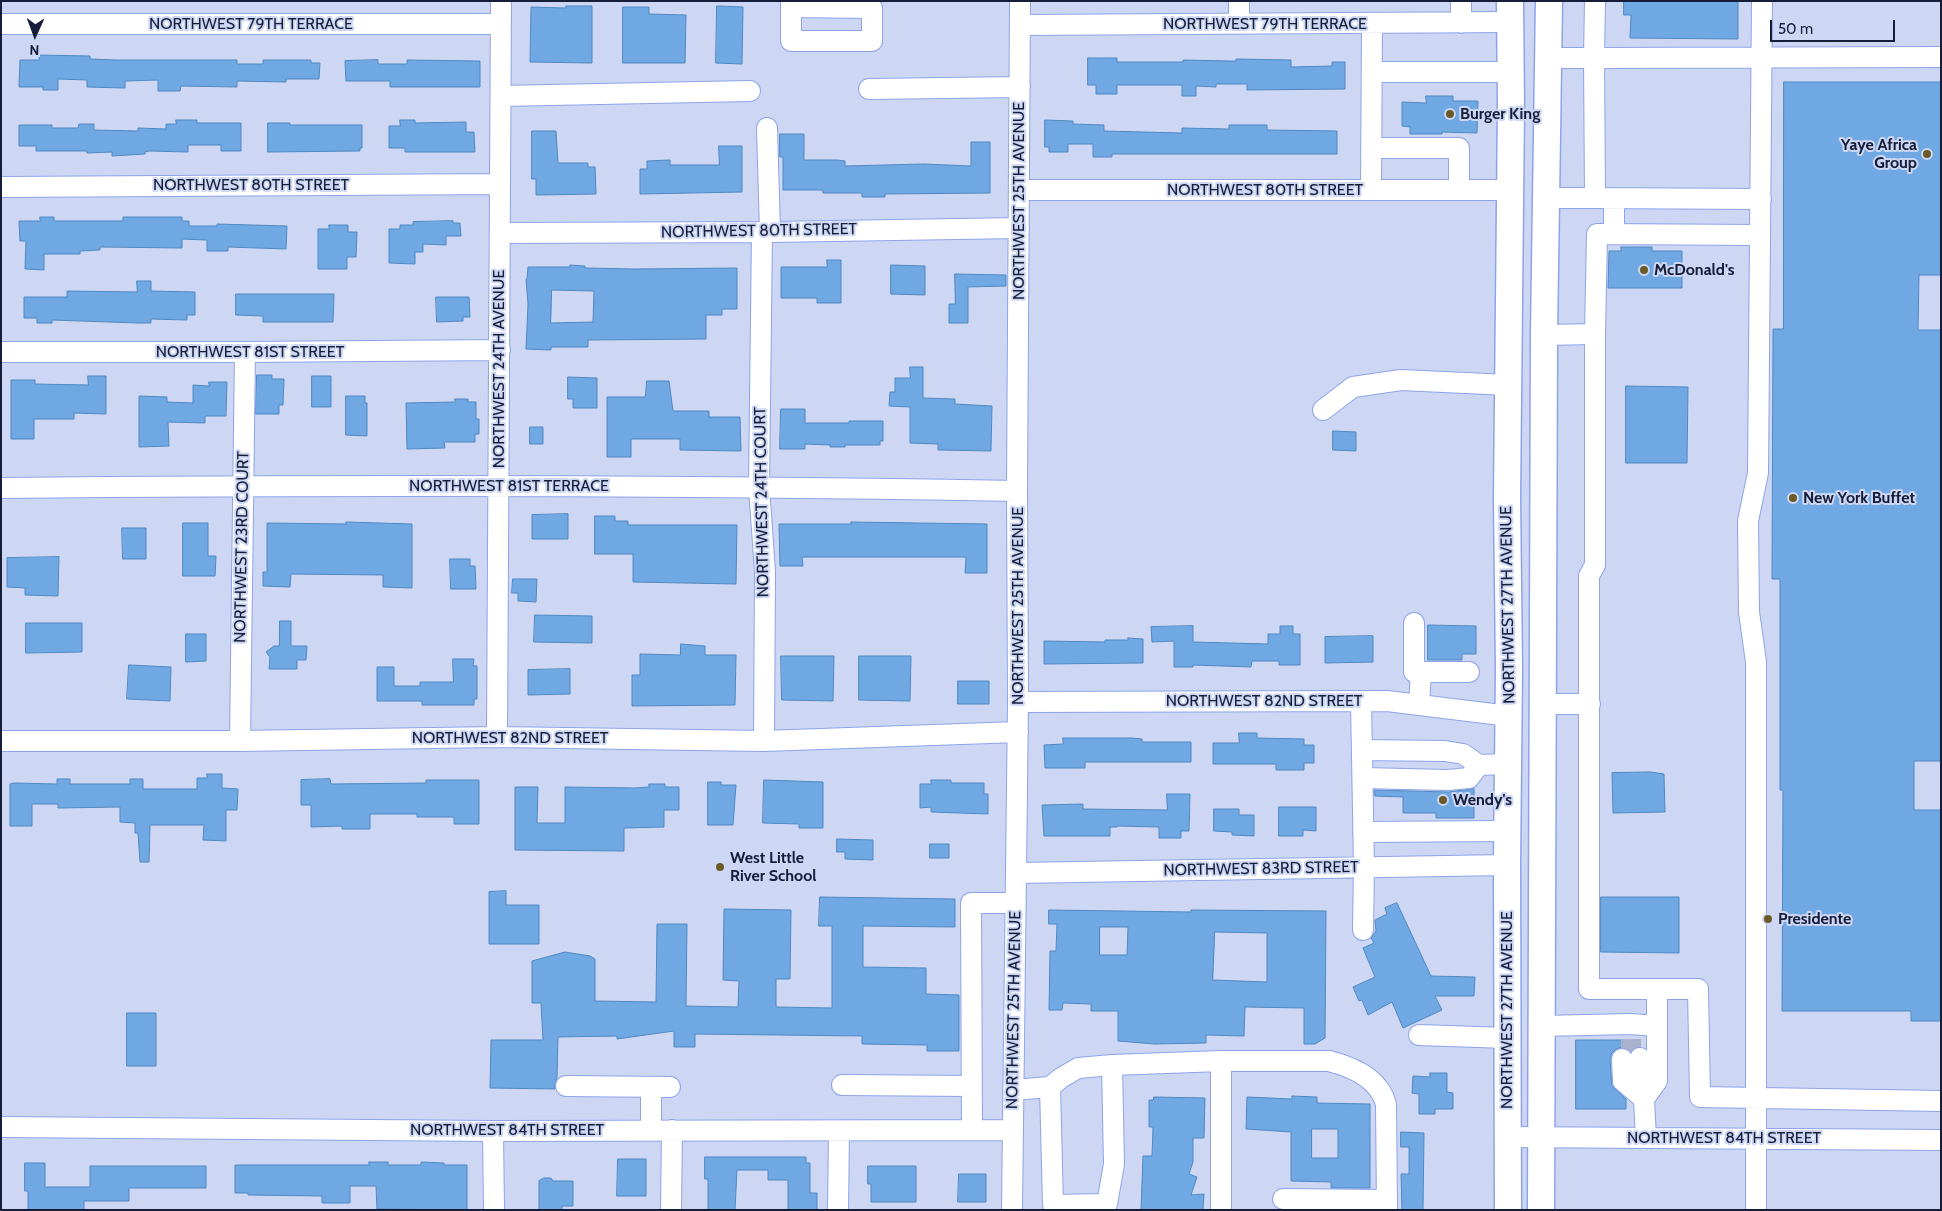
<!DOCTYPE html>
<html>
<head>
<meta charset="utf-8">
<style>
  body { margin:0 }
  #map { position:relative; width:1942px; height:1211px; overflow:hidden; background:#cdd7f4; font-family:Cabin,sans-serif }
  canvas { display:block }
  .frame { position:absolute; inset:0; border:2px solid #151d38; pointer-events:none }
  .north { position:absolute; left:10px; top:10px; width:50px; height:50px; -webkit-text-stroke:4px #cdd7f4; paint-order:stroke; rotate:182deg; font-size:14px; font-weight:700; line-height:20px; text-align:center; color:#151d38 }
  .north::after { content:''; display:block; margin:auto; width:18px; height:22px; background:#151d38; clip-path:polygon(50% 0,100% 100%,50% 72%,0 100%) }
  .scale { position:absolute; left:1770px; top:20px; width:125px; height:22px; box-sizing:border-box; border:2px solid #151d38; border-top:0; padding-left:6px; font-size:15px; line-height:18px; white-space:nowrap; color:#151d38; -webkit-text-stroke:4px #cdd7f4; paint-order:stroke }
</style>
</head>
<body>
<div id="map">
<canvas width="1942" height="1211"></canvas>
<div class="frame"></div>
<div class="north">N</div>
<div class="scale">50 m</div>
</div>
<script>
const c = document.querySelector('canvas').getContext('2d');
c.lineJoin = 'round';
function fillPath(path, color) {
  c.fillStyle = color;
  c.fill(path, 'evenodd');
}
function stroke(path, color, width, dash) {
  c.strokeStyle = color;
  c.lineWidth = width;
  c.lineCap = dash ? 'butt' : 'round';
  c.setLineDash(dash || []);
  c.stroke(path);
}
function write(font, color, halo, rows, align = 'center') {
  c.font = font + ' Cabin,sans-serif';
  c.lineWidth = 4;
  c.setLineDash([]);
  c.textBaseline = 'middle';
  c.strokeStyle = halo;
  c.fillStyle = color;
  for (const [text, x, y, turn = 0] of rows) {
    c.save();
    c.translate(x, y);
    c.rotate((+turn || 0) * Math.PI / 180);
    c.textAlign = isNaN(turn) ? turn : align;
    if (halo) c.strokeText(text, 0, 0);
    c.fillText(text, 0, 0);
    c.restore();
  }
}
const building = new Path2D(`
  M1624,1H1738V39L1630,38L1631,15H1624Z
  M566,6H592V63L530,62L531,7L566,8Z
  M717,6L743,7L742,64L716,63Z
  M623,7H649V14L686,15L685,63H623Z
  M39,55L90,56V59L116,60H237V64H263V60H311V63H320L319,79H286V82L237,81V87L181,86L180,91H158V80L125,81V88L87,87V80L58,79V90H43V87H19L20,60H39Z
  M1088,58H1117V62H1183V60L1230,61H1236V59L1291,60V67L1332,66V62H1345V89L1247,90V84H1216V87L1196,86V96H1182V85H1117V94H1096V85H1088Z
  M378,60V64H407V60L480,61V87H390V81H346L345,61Z
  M1784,82H1941V275H1919L1918,330H1941V761H1914V810H1941V1021H1911V1011H1782L1783,790H1780V579H1772L1773,329H1783Z
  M1426,96H1453V101H1478L1477,133L1442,132V134H1410V127L1402,126V102L1426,103Z
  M176,120H197V123H241V151H221V145H188V152L149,151L145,152V154L112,156V152L87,153V151H36V146H19V125H52V128H78L79,124H94V130L138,131V128L166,129V124H176Z
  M400,120H415V123L466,122V132H474L475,152H405V148H389V126H400Z
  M1045,120L1073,121V124L1104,125V131L1182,133V128L1229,129V125H1267V130L1337,131V154H1112V157H1093V144H1068V152H1049V147H1045Z
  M268,123H290V125H362V148H360V151L268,152Z
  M532,131H556L558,163H588V167H595L596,194L536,195V179H532Z
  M780,134H804V160H838L845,161V166L924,164L971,166V142H990V193L885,194V197H862V193H823V190H783V157H780Z
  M719,146H742V192L640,194V169H647V161L670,160V165H719Z
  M40,217H54V221H123V217H182V221H189V226H217V224L287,226L286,249L228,247V251H207V240L182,239V248L100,247V250L80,251V254H44V270L25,269L26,241H20L19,221H40Z
  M453,221V223H460L461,236H446V245L423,244V252H415V264L389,263V229H400V225H413V222Z
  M329,225H348V232H357L356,257H347V269H318V229H329Z
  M1621,247H1652V251H1682V288H1608L1609,251H1621Z
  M827,260H841V303H817V298H781V267H827Z
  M570,265L585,266V268L635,269L737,268V309H722V315H706V339L588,340V347H551V350L526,349L528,304L526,279H527L528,267H570ZM552,290L594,291L593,322L551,323Z
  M891,265L925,266V295L891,294Z
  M955,274L1006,275V286L968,287V323H949V304H955Z
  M137,281H151V291L195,292V315H187V320L151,319V323H138L52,320V323H37V318H24V297H67V291L137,292Z
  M236,294H334L333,322H263V316L236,315Z
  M436,297H469L470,317H463V321L437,322Z
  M910,367H923V398L955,399V404L992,406L991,451L938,450V444L910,443V407L889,406L890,392H895V378H910Z
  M257,375H272V379H284L283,405H279V414H256Z
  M88,376H106V414L74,413V419H34V439H11V380H35V384L88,385Z
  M312,376H331V407H312Z
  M568,377L597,378V408H573V399H568Z
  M647,381H669L673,411H709V417H740L741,451L680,450V439H631V457H607V397H645Z
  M209,382H227L226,416H205V423L168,422L169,446L139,447V396L167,397V402L193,403V385L209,386Z
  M1626,386L1688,387L1687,463H1626Z
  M346,396H365V403H367V436L346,435Z
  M455,399H468V402H476V419H479V434H475V442H444L445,448L407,449L406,403L455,402Z
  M781,409H805V423H849V421H883V441H880V445H845V447H830V445L805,444V449H780Z
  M530,427H543V444H530Z
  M1333,431L1356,432V451L1333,450Z
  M568,514V539H532V515Z
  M595,516H615V521H628V525H737L736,584L633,582V554H595Z
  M346,522L412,524V588L383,587V575L291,574L290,587L263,586V572H267V523L346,524Z
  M851,522L987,524V573H965L966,557H802L803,566H780L779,524H851Z
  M183,523H208V556H216L215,576H183Z
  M122,528H146V559H123Z
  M59,557L58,596L25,595V588L7,587V558Z
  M450,559H470V566H475L476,589H451Z
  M513,579H537L536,602L518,601V593H512Z
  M535,615L592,616V643L534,642Z
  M280,621H291V646H307L306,660H297V669H269L270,657L266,652L274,646H279Z
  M26,623H82V652L26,653Z
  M1428,625L1476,626V654H1462V660H1428Z
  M1193,626V642L1268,644V634H1280V626H1293V634H1300V665H1279V661H1252L1251,667L1193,665V667H1174V641L1152,642L1151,627Z
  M186,634H206V661L186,662Z
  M1373,636V662L1325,663V637Z
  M1128,638L1143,639V663L1044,664V641L1105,642V640H1128Z
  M681,644L705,646V655H736L735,705L632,706V675H640V654L680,655Z
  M781,656H834L833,701L782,700Z
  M859,656H911L910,701L859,700Z
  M453,659H474L473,666H477V699H474V705H422V701H377V667H394V686H420V682H453Z
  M129,665L171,667L170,701L127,699Z
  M570,669V694L528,695V670Z
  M958,681H989V704H958Z
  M1239,733H1257V738L1304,739V745H1314V763H1304V770H1276V764H1213V743H1239Z
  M1063,738H1132L1142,739V742H1191V762H1085V768H1045L1044,745L1063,744Z
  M1650,772L1664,774L1665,812L1613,813L1612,773Z
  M207,774H222V788L238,789L237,810H226V841L203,840L204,825H150L149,862H140L138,833H135V823L120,822V807L58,808V804H32V826H10V784L14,783L57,784V779H70V784H130V779H143V789H197V778H207Z
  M330,779L331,784L426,783V780H479V824H454V817H417V814H370V829H342V826L311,827V805H301V780Z
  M764,780L823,782V828H799V824L763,823Z
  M931,780H951V783H984V794H988V814L931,812V807L920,808V784H931Z
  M708,782H721V785H736L733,825H708Z
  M649,784H665V787H679V810H664V827L624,828V851L515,850V787H538L537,823H565V787L635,788L649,787Z
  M1474,789V818H1436V813H1403V797L1375,796L1374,790L1448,792Z
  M1167,794H1190L1189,831H1181V838H1159V827L1117,826V827H1110V836H1044L1042,805L1083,804V809L1167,810Z
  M1279,807H1316V831L1303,830V836H1279Z
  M1214,809H1239V815H1254V836L1232,835V832L1214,831Z
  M837,839L873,840V860L845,859V852H837Z
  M930,844H949V858H930Z
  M506,891V905H539V944H489V892Z
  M820,897L955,899V927L863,926V967L926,968V994L959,995V1051H927V1045L862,1044V1036L695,1034V1047H674V1031L617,1039V1036L558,1037L557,1078L554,1085L555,1089L490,1088L491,1040H543L541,1003H532V961L565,952L590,956L595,959V1001L656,1002L657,924H687L686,1006L738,1007L739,981L723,980L724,909L791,910L790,979H776V1007L832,1008V926H819Z
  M1601,897H1679V953L1601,952Z
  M1397,903L1431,976L1475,977L1474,996H1435L1442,1010L1403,1028L1392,1002L1368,1015L1362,1000L1359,1001L1353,987L1375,977L1363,948L1374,943L1371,938L1376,931L1375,920L1387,914L1385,908Z
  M1049,910L1191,912V910L1326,911L1325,1038L1315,1044H1304V1008L1245,1007L1244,1036L1206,1035V1043L1155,1044L1118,1041V1011H1091V1004L1063,1003L1062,1010H1049L1050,951H1056L1057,924H1049ZM1100,927H1128L1127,955H1100ZM1215,932L1267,933V982L1213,980Z
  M127,1013H156V1066H127Z
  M1576,1040H1638V1046L1631,1051L1622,1047L1616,1049L1612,1053L1610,1059L1612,1086L1626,1099V1109H1576Z
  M1430,1073H1447V1092L1453,1093V1109H1435V1114H1419V1094L1412,1093L1413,1076L1430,1077Z
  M1292,1096L1317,1097V1103L1370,1104V1188H1331V1182L1291,1181V1132L1246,1129L1247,1097L1292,1099ZM1312,1129H1338V1158H1312Z
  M1154,1097L1205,1098L1204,1138H1193V1162L1189,1174L1197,1177L1191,1195L1204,1194L1203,1210H1141L1143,1156H1152L1153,1127H1149V1100H1153Z
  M1401,1132L1424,1133L1423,1210H1402L1401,1174H1409V1147H1401Z
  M705,1157H806V1163H810V1193H817V1210H788V1180H768V1170H737L735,1210H708V1179H705Z
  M618,1159H646V1196H617Z
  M369,1162H388V1165H421V1162L444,1163V1165H467V1210L377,1209L376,1186H350V1203H322V1196L248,1195V1193H235V1165H369Z
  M25,1163H45V1187H90V1166H206V1188H129V1201H84V1210H28V1191H25Z
  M868,1166H916V1202H871V1184H868Z
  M959,1174H986V1202H958Z
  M544,1178H551L553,1181H573V1206H562V1210H539V1181Z`);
fillPath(building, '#6fa8e2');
stroke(building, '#5088c1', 1);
stroke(new Path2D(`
  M1631,1039V1059`), '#a8b2ce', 20, [20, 10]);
const minor = new Path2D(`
  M791,7L872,8V41H791V1
  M1461,23V1
  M1,24H501
  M1239,24V1
  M1020,25L1509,22
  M1548,58H1594L1595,1
  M1372,72H1510
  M869,89L1020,87
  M501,96L750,91
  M767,128L770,232
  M1371,148H1459V190
  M1,187L500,184
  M1019,190H1510
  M1371,190L1372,23
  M1547,198H1595
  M1614,198V234
  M1761,199L1595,198L1594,58L1941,57
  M762,232L759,487L765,572L764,741
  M500,233L770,232L1019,228
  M1760,235L1597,234L1595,334V565L1589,576V989H1698L1700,1097L1941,1101
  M1545,335L1595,334
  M1,352H245L500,350
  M1323,410L1353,387L1401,380L1508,385
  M1,488C340,485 678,485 1017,491
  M1414,623V672H1421L1419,705
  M1421,672H1469
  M1361,701L1364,867L1363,930
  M1018,702L1387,701L1509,716
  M1544,704H1590
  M497,737L501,1
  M1,741H240L497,737L764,741L1018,732
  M240,741L245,352
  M1362,750L1445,751L1463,754L1479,765L1507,764
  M1363,778L1448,780L1469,778L1479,765
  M1363,832L1507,831
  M1016,873L1507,865
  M1542,1026L1630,1024L1657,1026
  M1419,1035L1507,1038
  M1640,1058L1644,1099
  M1622,1059L1623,1081L1644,1099
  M1221,1061V1210
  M842,1085L972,1086
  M566,1086L670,1087
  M1050,1087L1053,1205L1107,1204L1114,1164L1112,1065
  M1013,1090L1050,1087L1061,1078L1078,1068L1112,1065L1221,1061H1329C1353,1067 1379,1078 1386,1104L1387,1210
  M1,1127L493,1131L1012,1130
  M651,1130V1087
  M972,1130L971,903H1016
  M493,1131L494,1210
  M1507,1137L1941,1140
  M1646,1138L1644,1099L1657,1081V989
  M1283,1199L1387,1200
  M671,1210L672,1130
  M838,1210L839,1131
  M1012,1210L1018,702L1017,491L1020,1
  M1756,1210V662L1749,612L1748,521L1758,473L1762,1`);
const major = new Path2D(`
  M1508,1210L1507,865L1509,668L1507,498L1511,106L1510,1
  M1541,1210L1544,333L1549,1`);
stroke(minor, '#8da4e9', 22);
stroke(major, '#8da4e9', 29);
stroke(minor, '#fff', 20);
stroke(major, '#fff', 26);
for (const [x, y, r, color] of [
  [1450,114,5,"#6b5927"],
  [1927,154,5,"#6b5927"],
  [1644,270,5,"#6b5927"],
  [1793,498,5,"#6b5927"],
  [1443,800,5,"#6b5927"],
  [720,867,5,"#6b5927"],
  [1768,919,5,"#6b5927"]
]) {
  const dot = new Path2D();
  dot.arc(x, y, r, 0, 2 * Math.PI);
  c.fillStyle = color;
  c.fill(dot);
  stroke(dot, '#cdd7f4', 2);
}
write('16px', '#151d38', '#cdd7f4', [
  ["NORTHWEST 79TH TERRACE",251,24],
  ["NORTHWEST 79TH TERRACE",1265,24],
  ["NORTHWEST 80TH STREET",251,185],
  ["NORTHWEST 80TH STREET",1265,190],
  ["NORTHWEST 25TH AVENUE",1019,201,-90],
  ["NORTHWEST 80TH STREET",759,231,-1],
  ["NORTHWEST 81ST STREET",250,352],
  ["NORTHWEST 24TH AVENUE",499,369,-90],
  ["NORTHWEST 81ST TERRACE",509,486],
  ["NORTHWEST 24TH COURT",762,502,-91],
  ["NORTHWEST 23RD COURT",242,547,-89],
  ["NORTHWEST 27TH AVENUE",1508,605,-91],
  ["NORTHWEST 25TH AVENUE",1018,606,-90],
  ["NORTHWEST 82ND STREET",1264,701],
  ["NORTHWEST 82ND STREET",510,738],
  ["NORTHWEST 83RD STREET",1261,869,-1],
  ["NORTHWEST 25TH AVENUE",1014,1010,-89],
  ["NORTHWEST 27TH AVENUE",1507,1010,-90],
  ["NORTHWEST 84TH STREET",507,1130],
  ["NORTHWEST 84TH STREET",1724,1138]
]);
write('bold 16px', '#151d38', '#cdd7f4', [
  ["Burger King",1460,114],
  ["Yaye Africa",1917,145,"right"],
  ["Group",1917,163,"right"],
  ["McDonald's",1654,270],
  ["New York Buffet",1803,498],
  ["Wendy's",1453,800],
  ["West Little",730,858],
  ["River School",730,876],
  ["Presidente",1778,919]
], 'left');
</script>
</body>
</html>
